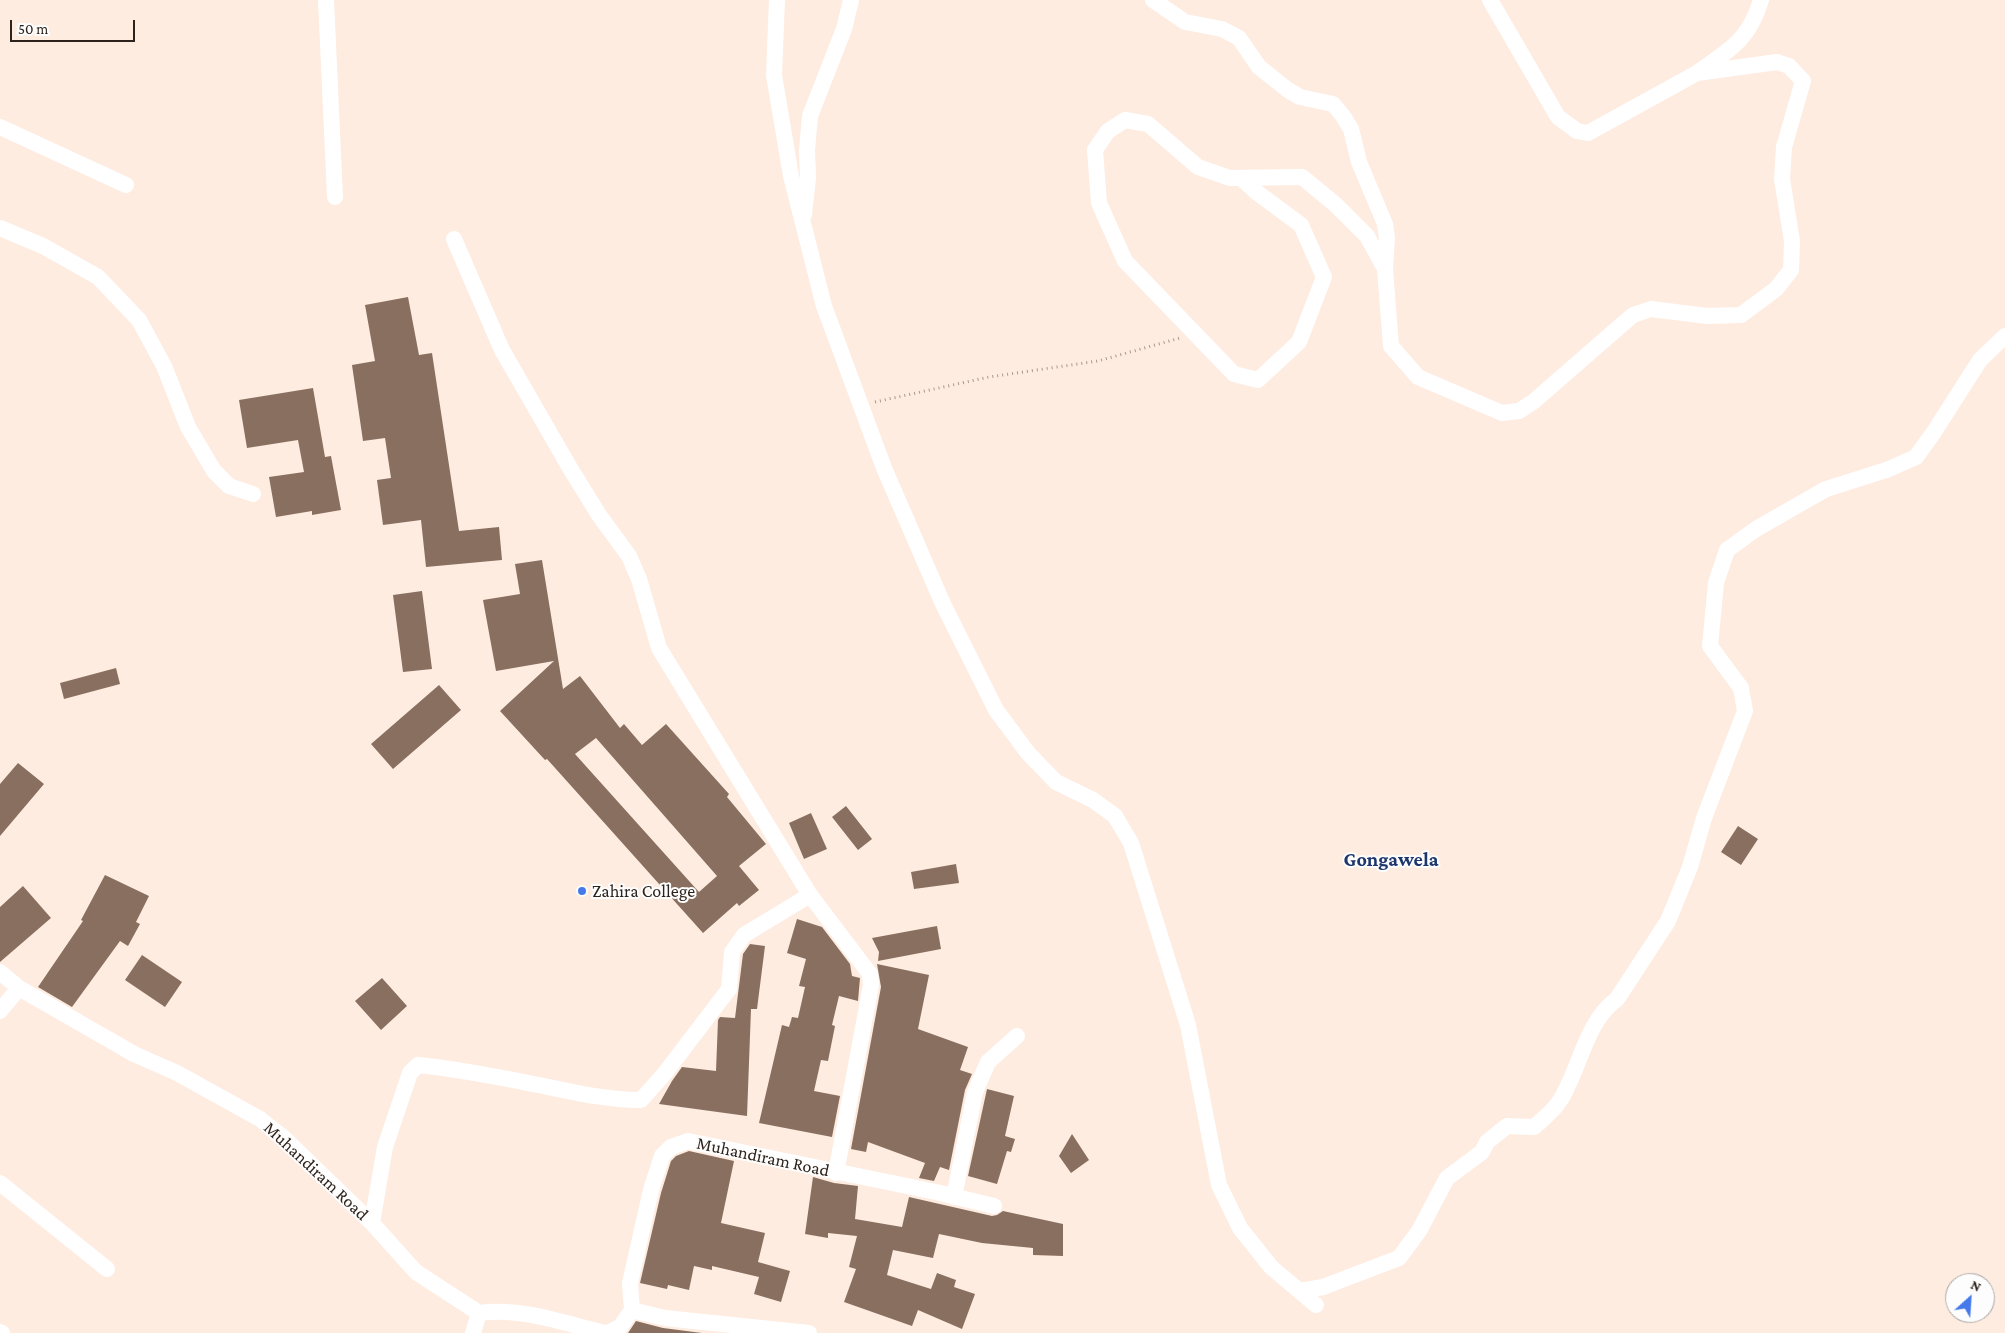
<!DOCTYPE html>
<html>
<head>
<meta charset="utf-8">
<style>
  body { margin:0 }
  #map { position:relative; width:2005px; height:1333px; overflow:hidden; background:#feece1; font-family:"Crimson Pro",serif }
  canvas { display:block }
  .north { position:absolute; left:1945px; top:1273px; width:50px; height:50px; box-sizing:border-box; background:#fdfdfd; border:1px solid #aaa6a3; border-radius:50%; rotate:26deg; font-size:14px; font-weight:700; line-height:20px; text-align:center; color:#2e231c }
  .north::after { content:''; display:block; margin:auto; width:18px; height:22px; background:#4579ea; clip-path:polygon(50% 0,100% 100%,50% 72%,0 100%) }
  .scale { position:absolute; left:10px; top:20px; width:125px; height:22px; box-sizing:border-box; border:2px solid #2e231c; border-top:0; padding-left:6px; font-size:15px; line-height:18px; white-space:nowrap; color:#2e231c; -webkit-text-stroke:4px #fdfdfd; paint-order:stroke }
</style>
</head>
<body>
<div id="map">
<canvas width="2005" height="1333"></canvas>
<div class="north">N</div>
<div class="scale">50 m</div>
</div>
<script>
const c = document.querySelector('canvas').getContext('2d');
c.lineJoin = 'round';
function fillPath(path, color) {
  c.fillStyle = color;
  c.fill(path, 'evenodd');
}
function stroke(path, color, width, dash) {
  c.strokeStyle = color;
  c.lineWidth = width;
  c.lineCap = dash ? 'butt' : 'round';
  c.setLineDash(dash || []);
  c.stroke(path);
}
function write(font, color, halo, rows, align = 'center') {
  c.font = font + ' "Crimson Pro",serif';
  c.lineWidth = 4;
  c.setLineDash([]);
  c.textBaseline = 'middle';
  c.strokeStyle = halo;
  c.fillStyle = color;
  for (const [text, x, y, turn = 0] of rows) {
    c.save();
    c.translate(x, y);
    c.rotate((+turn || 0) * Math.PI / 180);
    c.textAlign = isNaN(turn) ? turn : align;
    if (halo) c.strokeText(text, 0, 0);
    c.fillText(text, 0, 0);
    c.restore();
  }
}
fillPath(new Path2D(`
  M408,297L419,355L432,353L459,531L499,527L502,560L426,567L421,520L383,525L377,480L391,478L385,438L363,441L352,365L375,361L365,305Z
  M313,388L325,457L331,456L341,510L312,515V511L276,517L269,477L304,472L298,440L247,448L239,400Z
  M542,560L563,689L580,676L620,728L624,724L642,745L666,724L729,794L727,797L766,844L739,866L759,890L739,906L737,903L703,933L547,759L545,760L500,711L554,661L496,671L483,600L520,594L515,564ZM596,738L717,876L699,892L575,754Z
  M422,591L432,669L403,672L393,595Z
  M116,668L120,684L64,699L60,683Z
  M439,685L461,710L393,769L371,744Z
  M18,763L44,784L0,836V784Z
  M846,806L872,839L858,850L832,817Z
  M811,813L827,849L804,859L789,823Z
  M1738,826L1758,839L1741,865L1721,852Z
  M956,864L959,883L914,889L911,872Z
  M105,875L149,896L136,922L140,924L128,946L120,941L72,1007L38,987L83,921L81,920Z
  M23,886L51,918L0,962V907Z
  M797,919L822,927L850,964L852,976L860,978L858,1001L839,996L832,1025L835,1026L828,1061L821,1060L814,1091L840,1096L832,1137L759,1123L782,1025L789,1027L792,1017L798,1018L805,987L799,986L806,959L787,953Z
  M937,926L941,949L878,961L879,952L872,938Z
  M750,944L765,946L757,1009H751L747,1116L659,1104L672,1081L682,1067L716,1071L718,1020L720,1017L735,1018L743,954Z
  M142,955L182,982L165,1007L125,980Z
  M877,964L929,975L918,1029L968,1047L960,1070L972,1074L965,1090L949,1170L940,1167L934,1181L919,1178L925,1163L868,1142L866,1152L851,1149L881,987Z
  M382,978L407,1006L381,1030L355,1001Z
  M987,1089L1014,1096L1005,1136L1015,1139L1011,1152L1007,1151L997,1184L968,1176Z
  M1072,1134L1089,1160L1071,1173L1059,1156Z
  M689,1151L734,1161L721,1223L765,1233L758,1262L790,1271L781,1302L754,1294L759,1277L712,1266V1270L694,1266L689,1290L668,1285L667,1289L640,1283L661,1193L671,1161L676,1156Z
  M813,1177L834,1183L858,1186L855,1219L902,1227L909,1197L992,1216L997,1215L1003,1211L1063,1224V1256L1033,1255V1248L982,1243L939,1234L933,1258L893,1250L887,1275L931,1289L937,1273L956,1280L954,1287L975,1294L962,1329L918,1310L912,1326L844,1302L856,1269L849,1267L857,1236L828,1233V1238L805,1234Z
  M636,1321L663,1328L702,1333H628Z`), '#896f5f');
stroke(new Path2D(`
  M875,402L989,377L1098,361L1180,338`), '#a8998f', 3, [1, 4]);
stroke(new Path2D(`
  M326,0L335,197
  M777,0L774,75L791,176L824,306L884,468L943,604L996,710L1028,753L1056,782L1093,800L1115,816L1131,843L1188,1025L1219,1185L1240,1228L1271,1267L1316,1305
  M1153,0L1185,22L1222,29L1239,38L1259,67L1288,90L1300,97L1333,104L1343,116L1351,129L1359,162L1385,224L1387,238L1385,269
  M1698,72C1731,49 1749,40 1761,0
  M0,127L126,185
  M1241,178L1255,191L1301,225L1324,277L1299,342L1258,380L1234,374L1125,261L1099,203L1095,150L1108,131L1125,120L1148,124L1198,167L1230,178L1302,177L1336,205L1367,236L1385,269L1391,346L1418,377L1502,413L1519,411L1533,402L1633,315L1651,309L1707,316L1741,315L1776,289L1791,270L1792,241L1782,179L1784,147L1803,81L1789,66L1777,62L1697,73L1588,133L1577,131L1558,117L1490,0
  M804,215L808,178L807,150L810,116L844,29L851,0
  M0,228L43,246L98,277L139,320L164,366L188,427L214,471L229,486L253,494
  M454,239L502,350L570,468L599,515L629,556L639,579L659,648L810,895L870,974L871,985L836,1173
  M0,972L19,988L134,1054L177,1073L260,1119L284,1138L372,1223L416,1272L479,1313C520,1307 564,1323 605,1333
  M0,1011L19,988
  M0,1183L107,1269
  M954,1197L975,1092L988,1062L1017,1036
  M372,1223L385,1147L410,1073L418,1065C459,1069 498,1077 539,1085C572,1092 606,1100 641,1100L665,1073L729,989L732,952L744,935L810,895
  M1300,1291L1323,1287L1399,1258L1419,1231L1447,1178L1482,1152L1487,1142L1507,1126L1534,1127C1543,1119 1555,1110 1561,1099C1580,1068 1586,1021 1617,999L1668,921L1690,867L1704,818L1745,711L1741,688L1710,646L1716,583L1727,550L1756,529L1826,489L1889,469L1916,457L1934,432L1980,360L2005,336
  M632,1310L630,1283L651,1190L662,1156L671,1147L688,1141L936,1192L994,1206
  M0,1332L2,1333
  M473,1333L479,1313
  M608,1333L620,1327L632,1310L665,1318L809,1333`), '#fff', 16);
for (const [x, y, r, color] of [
  [582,891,5,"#4579ea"]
]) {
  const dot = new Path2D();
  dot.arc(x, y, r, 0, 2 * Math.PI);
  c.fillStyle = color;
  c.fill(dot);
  stroke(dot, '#fdfdfd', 2);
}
write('18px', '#2e231c', '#fdfdfd', [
  ["Zahira College",592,891]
], 'left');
write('18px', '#2e231c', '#fdfdfd', [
  ["Muhandiram Road",763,1157,12],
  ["Muhandiram Road",316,1171,43]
]);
write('bold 20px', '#1d366c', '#fdfdfd', [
  ["Gongawela",1391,860]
]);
</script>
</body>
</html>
